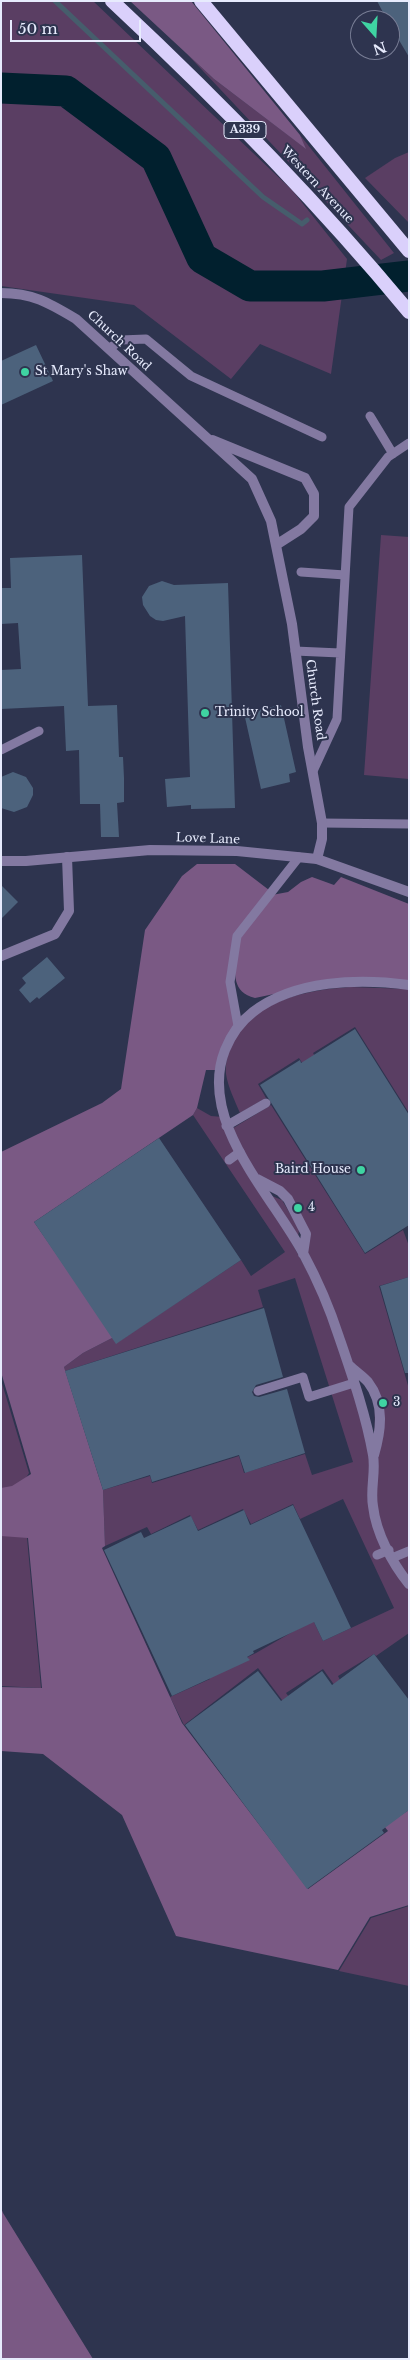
<!DOCTYPE html>
<html>
<head>
<meta charset="utf-8">
<style>
  body { margin:0 }
  #map { position:relative; width:410px; height:2360px; overflow:hidden; background:#2e344f; font-family:"Libre Baskerville",serif }
  canvas { display:block }
  .frame { position:absolute; inset:0; border:2px solid #e7ebfd; pointer-events:none }
  .north { position:absolute; left:350px; top:10px; width:50px; height:50px; box-sizing:border-box; background:#2e344f; border:1px solid #787d95; border-radius:50%; rotate:161deg; font-size:14px; font-weight:700; line-height:20px; text-align:center; color:#e7ebfd }
  .north::after { content:''; display:block; margin:auto; width:18px; height:22px; background:#3fd4a2; clip-path:polygon(50% 0,100% 100%,50% 72%,0 100%) }
  .scale { position:absolute; left:10px; top:20px; width:131px; height:22px; box-sizing:border-box; border:2px solid #e7ebfd; border-top:0; padding-left:6px; font-size:15px; line-height:18px; white-space:nowrap; color:#e7ebfd; -webkit-text-stroke:4px #2e344f; paint-order:stroke }
</style>
</head>
<body>
<div id="map">
<canvas width="410" height="2360"></canvas>
<div class="frame"></div>
<div class="north">N</div>
<div class="scale">50 m</div>
</div>
<script>
const c = document.querySelector('canvas').getContext('2d');
c.lineJoin = 'round';
function fillPath(path, color) {
  c.fillStyle = color;
  c.fill(path, 'evenodd');
}
function stroke(path, color, width, dash) {
  c.strokeStyle = color;
  c.lineWidth = width;
  c.lineCap = dash ? 'butt' : 'round';
  c.setLineDash(dash || []);
  c.stroke(path);
}
function write(font, color, halo, rows, align = 'center') {
  c.font = font + ' "Libre Baskerville",serif';
  c.lineWidth = 4;
  c.setLineDash([]);
  c.textBaseline = 'middle';
  c.strokeStyle = halo;
  c.fillStyle = color;
  for (const [text, x, y, turn = 0] of rows) {
    c.save();
    c.translate(x, y);
    c.rotate((+turn || 0) * Math.PI / 180);
    c.textAlign = isNaN(turn) ? turn : align;
    if (halo) c.strokeText(text, 0, 0);
    c.fillText(text, 0, 0);
    c.restore();
  }
}
fillPath(new Path2D(`
  M1,1H93L292,190L347,259L331,374L260,344L231,379L134,305L1,286Z
  M187,54L214,79L305,148L300,135L394,253L381,260Z
  M409,152V223L365,178L395,158Z
  M381,535L409,537V779L364,775Z
  M350,987L409,989V1113L355,1027L313,1053L327,1076L316,1084L299,1058L258,1084L266,1098L240,1113C235,1101 228,1087 226,1074C225,1063 228,1053 232,1044C252,1000 307,990 350,987Z
  M271,1105L365,1254L403,1230L409,1246V1277L379,1286L409,1389V1582L394,1561L374,1506L375,1391L350,1365L304,1253L308,1234L289,1198L257,1177L230,1130Z
  M197,1108L211,1116L223,1117L329,1311L373,1456L372,1506L409,1586V1633L376,1656L374,1654L338,1676L341,1682L335,1686L323,1669L286,1693L300,1712L294,1716L258,1668L184,1725L170,1697L210,1679L209,1676L256,1653L313,1620L323,1641L394,1608L343,1499L300,1519L293,1504L251,1524L243,1509L198,1530L190,1515L151,1534L147,1527L105,1546L103,1490L150,1476L152,1483L239,1456L244,1473L305,1454L312,1475L353,1462L295,1278L258,1290L263,1307L65,1371L64,1367L83,1353L114,1337L118,1342L241,1260L251,1276L285,1252L193,1115Z
  M272,1196L282,1200L299,1229L298,1239Z
  M1,1380L29,1473L13,1499L27,1538L41,1688L1,1686Z
  M409,1906V1986L339,1971L371,1918Z`), '#5a3e63');
fillPath(new Path2D(`
  M130,1H191L300,135L306,149L214,79Z
  M197,864H235L269,890L235,935L227,982L235,1025L216,1070H206L197,1108L193,1115L34,1222L114,1337L83,1353L64,1367L103,1490L105,1546L102,1548L182,1723L308,1889L388,1831L384,1826L409,1810V1905L370,1917L338,1970L176,1936L122,1815L43,1754L1,1751V1687L42,1688L28,1538L1,1536V1488L12,1486L31,1474L1,1372V1152L102,1103L121,1089L145,930L182,876Z
  M312,877L334,885L341,877L409,904V981L350,978L255,998C232,992 234,974 237,954C237,948 237,940 240,935C248,921 261,908 272,895L288,892L301,882Z
  M1,2208L3,2213L93,2359H1Z`), '#7a5984');
stroke(new Path2D(`
  M55,1L263,197L302,224L307,220`), '#465d6c', 5);
stroke(new Path2D(`
  M1,88L66,91L156,158L202,258L250,286H323L409,276`), '#01202e', 31);
fillPath(new Path2D(`
  M377,1H409V57L390,25V20H387Z
  M36,345L53,381L1,405V361Z
  M82,555L88,706L117,705L119,757H123L124,778V802L117,803L119,837H101L100,804H80L79,750L66,751L64,706L1,709V670L21,669L18,623L1,624V588H11L10,558Z
  M162,581L174,585L228,583L235,808L191,809V805L167,807L165,779L190,777L185,616L163,621L156,620L150,616L143,605L142,597L149,586Z
  M281,705L296,772L289,774L290,782L261,789L244,713Z
  M13,772L26,777L33,788V795L27,807L14,812L1,808V777Z
  M1,885L18,902L1,919Z
  M47,957L65,978L39,999L37,997L30,1003L19,990L26,983L22,978Z
  M355,1029L409,1115V1225L365,1253L260,1085L300,1060L301,1063Z
  M159,1138L241,1260L116,1344L34,1222Z
  M409,1277V1373H405L380,1286Z
  M264,1308L283,1377L256,1385L252,1392L254,1396L259,1397L287,1389L305,1453L245,1473L239,1455L152,1482L150,1475L103,1490L65,1371Z
  M293,1505L351,1628L323,1641L314,1622L253,1651L254,1653L247,1657L250,1660L172,1696L104,1550L141,1532L144,1538L191,1516L198,1531L244,1510L250,1525Z
  M374,1654L409,1700V1810L382,1830L384,1833L307,1889L185,1725L258,1671L281,1701L322,1671L332,1685Z`), '#4c627c');
stroke(new Path2D(`
  M110,348L121,340L146,339L191,376L322,437
  M370,416L393,454
  M301,572L345,575
  M295,651L340,653
  M1,750L39,731
  M313,771L337,719L349,507L388,457L409,443
  M322,823L409,824
  M238,1026L230,982L237,936L299,857
  M226,1126L266,1103
  M229,1160L240,1152
  M258,1391L303,1377L309,1397L354,1383
  M377,1555L389,1550
  M392,1558L409,1551`), '#8379a1', 9);
stroke(new Path2D(`
  M1,293C33,293 49,303 76,319L252,479L271,521L292,624L308,747L322,823V839L317,859
  M212,440L305,478L314,494V516L301,529L276,545
  M1,956L55,934L69,911L67,857
  M409,985C359,978 294,980 253,1012C240,1022 231,1035 225,1050C197,1121 272,1195 303,1253C317,1279 330,1309 339,1337C352,1375 366,1415 373,1455C376,1472 370,1489 373,1506C376,1533 392,1563 409,1584
  M257,1179L280,1191L288,1199L306,1234L303,1254
  M350,1366C355,1371 363,1376 368,1382C385,1404 381,1431 374,1455`), '#8379a1', 10);
stroke(new Path2D(`
  M1,861H26L150,850L237,851L317,859L409,892`), '#8379a1', 10);
stroke(new Path2D(`
  M112,1C217,99 317,201 409,312
  M201,1L409,251`), '#dad0fb', 14);
for (const [x, y, r, color] of [
  [25,372,5,"#3fd4a2"],
  [205,713,5,"#3fd4a2"],
  [361,1170,5,"#3fd4a2"],
  [298,1208,5,"#3fd4a2"],
  [383,1403,5,"#3fd4a2"]
]) {
  const dot = new Path2D();
  dot.arc(x, y, r, 0, 2 * Math.PI);
  c.fillStyle = color;
  c.fill(dot);
  stroke(dot, '#2e344f', 2);
}
for (const [x, y, w] of [
  [245,130,42]
]) {
  const box = new Path2D();
  box.roundRect(x - w / 2, y - 8.5, w, 17, 4);
  c.fillStyle = '#2e344f';
  c.fill(box);
  stroke(box, '#e7ebfd', 1);
}
write('bold 11px', '#e7ebfd', null, [
  ["A339",245,130]
]);
write('12px', '#e7ebfd', '#2e344f', [
  ["Western Avenue",317,185,47],
  ["Church Road",119,341,43],
  ["Church Road",315,700,82],
  ["Love Lane",208,839,2]
]);
write('12px', '#e7ebfd', '#2e344f', [
  ["St Mary's Shaw",35,372],
  ["Trinity School",215,713],
  ["Baird House",351,1170,"right"],
  ["4",308,1208],
  ["3",393,1403]
], 'left');
</script>
</body>
</html>
